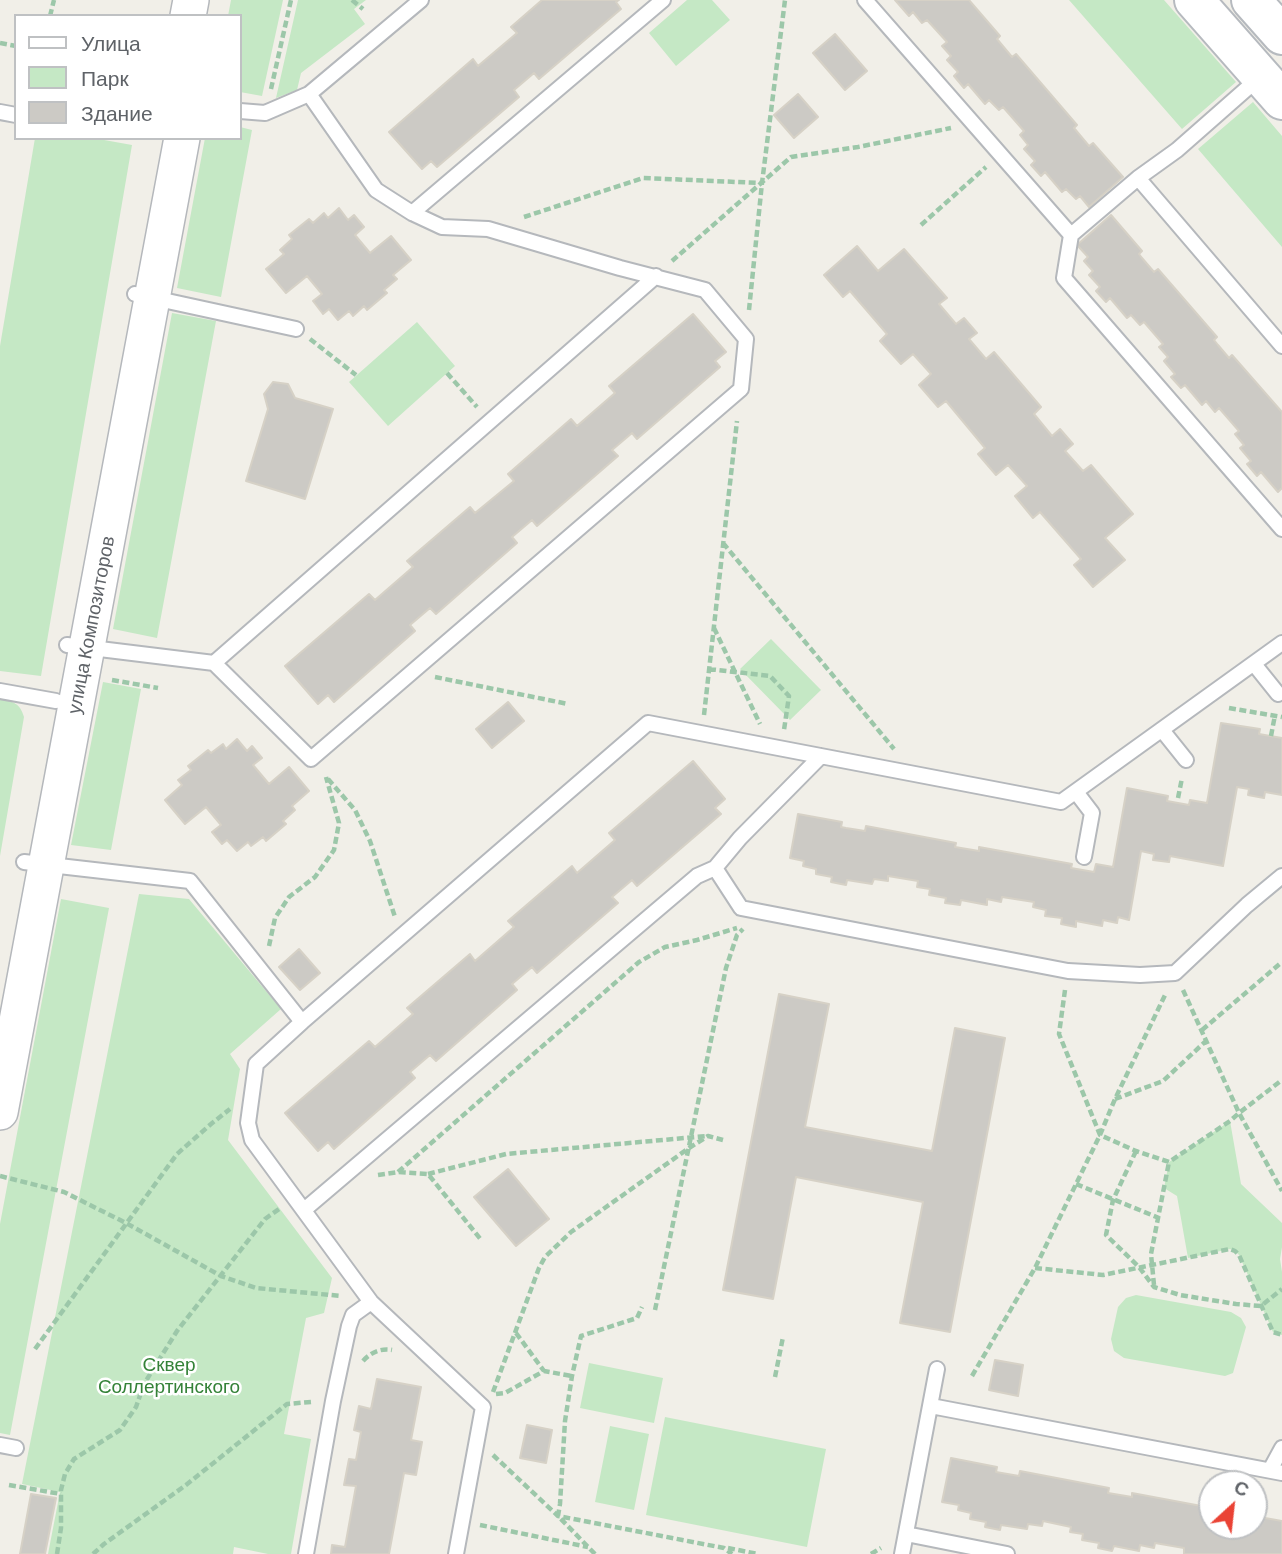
<!DOCTYPE html>
<html>
<head>
<meta charset="utf-8">
<style>
  body { margin:0 }
  #map { position:relative; width:1282px; height:1554px; overflow:hidden; background:#f1efe8; font-family:Barlow,sans-serif }
  canvas { display:block }
  .legend { position:absolute; left:14px; top:14px; width:228px; height:126px; box-sizing:border-box; background:#fff; border:2px solid #bfc1c3; margin:0; padding:9px 12px; list-style:none; font-size:21px; color:#5f6368 }
  .legend li { display:flex; align-items:center; gap:14px; height:35px }
  .legend b { width:35px; border:2px solid #bfc1c3 }
  .north { position:absolute; left:1198px; top:1470px; width:70px; height:70px; box-sizing:border-box; background:#fff; border:2px solid #bfc1c3; border-radius:50%; rotate:27deg; font-size:19px; font-weight:700; line-height:28px; text-align:center; color:#5f6368 }
  .north::after { content:''; display:block; margin:auto; width:24px; height:32px; background:#ea4335; clip-path:polygon(50% 0,100% 100%,50% 72%,0 100%) }
</style>
</head>
<body>
<div id="map">
<canvas width="1282" height="1554"></canvas>
<ul class="legend">
<li><b style="height:9px;background:#fff"></b>Улица</li>
<li><b style="height:19px;background:#c5e8c5"></b>Парк</li>
<li><b style="height:19px;background:#cccac5"></b>Здание</li>
</ul>
<div class="north">С</div>
</div>
<script>
const c = document.querySelector('canvas').getContext('2d');
c.lineJoin = 'round';
function fillPath(path, color) {
  c.fillStyle = color;
  c.fill(path, 'evenodd');
}
function stroke(path, color, width, dash) {
  c.strokeStyle = color;
  c.lineWidth = width;
  c.lineCap = dash ? 'butt' : 'round';
  c.setLineDash(dash || []);
  c.stroke(path);
}
function write(font, color, halo, rows, align = 'center') {
  c.font = font + ' Barlow,sans-serif';
  c.lineWidth = 5;
  c.setLineDash([]);
  c.textBaseline = 'middle';
  c.strokeStyle = halo;
  c.fillStyle = color;
  for (const [text, x, y, turn = 0] of rows) {
    c.save();
    c.translate(x, y);
    c.rotate((+turn || 0) * Math.PI / 180);
    c.textAlign = isNaN(turn) ? turn : align;
    if (halo) c.strokeText(text, 0, 0);
    c.fillText(text, 0, 0);
    c.restore();
  }
}
fillPath(new Path2D(`
  M231,0H283L262,96L240,92V16H228Z
  M298,0H366L354,9L365,24L301,73L297,90L276,98Z
  M687,0H712L730,20L676,66L649,33Z
  M1069,0H1164L1236,82L1182,129Z
  M1253,102L1282,136V247L1198,149Z
  M240,127L252,130L221,297L177,288L205,138H240Z
  M35,138H93L132,145L41,676L0,671V346Z
  M172,313L216,321L157,638L113,629Z
  M417,322L455,366L388,426L349,382Z
  M771,639L821,690L790,720L740,669Z
  M103,682L141,689L111,850L71,845Z
  M0,699C14,702 20,703 24,717L0,856Z
  M139,894L189,899L281,1009L230,1054L240,1069L228,1140L332,1278L324,1313L306,1318L284,1434L311,1439L291,1554H268L234,1547L233,1554H48L60,1492L22,1484Z
  M61,899L109,908L10,1435L0,1433V1224Z
  M1230,1121L1241,1184L1282,1223V1247L1280,1259L1282,1272V1335L1273,1332L1239,1255L1235,1251L1230,1249L1188,1258L1177,1196L1164,1188L1169,1162Z
  M1136,1295L1231,1312L1241,1318L1246,1327L1233,1373L1225,1376L1124,1358L1114,1351L1111,1339L1118,1307L1126,1298Z
  M589,1363L663,1378L654,1423L580,1408Z
  M665,1417L826,1449L807,1547L646,1515Z
  M610,1426L649,1434L634,1510L595,1502Z`), '#c5e8c5');
const building = new Path2D(`
  M542,0H619L616,2L621,9L539,79L534,73L514,90L519,97L437,167L431,161L422,169L389,132L473,59L478,66L517,33L511,27Z
  M895,0H969L1000,36L997,39L1012,57L1016,54L1077,125L1074,128L1089,146L1093,143L1123,177L1089,207L1080,196L1076,199L1066,189L1062,192L1045,172L1041,176L1031,165L1035,161L1024,149L1028,145L1020,135L1024,131L1003,107L999,110L989,100L985,104L968,84L964,88L954,76L958,72L947,60L951,56L942,46L947,42L927,20L922,23L913,12L909,16Z
  M835,34L867,71L845,90L813,53Z
  M798,94L818,117L794,138L774,115Z
  M339,208L348,220L354,215L364,227L355,235L370,253L391,236L411,260L393,275L397,279L384,290L387,293L367,310L364,306L353,316L349,311L338,320L329,309L323,314L313,301L322,294L307,276L286,293L266,269L284,254L280,250L292,239L289,235L309,219L313,223L324,213L328,218Z
  M1111,215L1142,251L1139,254L1142,258L1154,272L1158,269L1217,337L1214,340L1218,345L1229,358L1232,355L1282,412V488L1278,492L1261,472L1257,476L1247,464L1251,461L1240,448L1244,445L1235,434L1239,431L1219,408L1215,412L1206,401L1202,405L1185,385L1181,388L1171,377L1175,374L1164,361L1168,357L1159,347L1163,344L1144,322L1140,325L1131,315L1127,318L1110,298L1106,302L1096,291L1100,287L1089,275L1093,271L1084,261L1088,257L1077,245Z
  M857,246L878,271L904,249L947,298L939,304L956,324L964,318L977,333L969,339L986,359L994,352L1041,407L1034,414L1052,436L1060,429L1073,444L1065,451L1083,471L1091,465L1133,514L1105,538L1125,560L1093,587L1074,565L1081,559L1040,512L1033,518L1015,496L1027,486L1008,465L996,475L978,454L985,448L946,401L938,407L919,385L931,374L913,354L901,364L880,341L887,334L850,291L843,297L824,275Z
  M693,314L726,352L715,361L720,367L637,439L632,433L612,450L618,456L537,526L532,520L512,537L517,543L436,614L430,608L410,625L415,631L334,702L328,695L318,704L285,666L369,594L375,600L413,567L407,561L470,507L475,513L514,481L508,474L571,419L577,426L615,393L609,386Z
  M273,382L288,384L295,398L333,409L305,499L246,481L268,409L264,394Z
  M508,702L524,721L492,748L476,729Z
  M1221,723L1260,729L1259,734L1282,738V795L1265,792L1264,798L1248,795L1249,789L1237,787L1223,866L1170,856L1169,862L1153,860L1154,854L1141,851L1129,920L1118,917L1117,923L1103,920L1102,926L1076,921V927L1061,924L1062,918L1045,916L1046,910L1033,907L1034,902L1002,897L1001,902L987,899V905L961,900L960,905L953,904L945,903L946,898L929,895L930,889L917,887L918,881L888,876V881L874,879L872,884L847,880L846,885L831,882L832,877L816,874V869L803,866L804,861L790,858L798,814L842,822L841,827L846,828L865,831L866,826L956,843L955,847L979,851V847L1072,864L1071,868L1094,872L1096,864L1113,867L1127,788L1168,796L1167,801L1189,805L1190,800L1207,803Z
  M237,739L247,751L252,746L262,758L253,765L269,784L289,767L309,791L292,806L295,810L283,821L286,824L266,841L263,837L251,846L248,842L237,851L227,840L222,844L212,832L221,825L206,807L185,824L165,800L182,785L178,780L191,770L188,766L208,750L211,753L223,744L226,749Z
  M693,761L725,799L715,808L721,814L637,886L632,880L612,897L618,903L537,973L532,967L512,984L517,990L436,1061L430,1055L410,1072L415,1078L334,1149L328,1142L318,1151L285,1113L369,1041L375,1047L413,1014L407,1008L470,954L475,961L514,927L508,921L572,866L577,873L615,840L609,833Z
  M299,949L320,973L300,990L279,967Z
  M779,994L829,1004L805,1127L932,1151L955,1028L1005,1038L950,1332L900,1323L923,1202L796,1177L773,1299L723,1290Z
  M508,1169L549,1219L516,1246L474,1197Z
  M995,1360L1023,1365L1018,1396L989,1390Z
  M377,1379L421,1387L411,1440L422,1442L416,1475L404,1473L389,1554H331L332,1545L345,1547L356,1486L344,1485L349,1459L356,1460L361,1432L354,1430L359,1406L371,1409Z
  M527,1425L552,1430L546,1463L520,1458Z
  M951,1458L997,1467L996,1472L1019,1476L1020,1471L1109,1488L1108,1493L1132,1497V1493L1212,1508V1526H1254V1516L1282,1521V1554H1184V1548L1155,1543L1154,1548L1140,1545L1139,1551L1114,1546L1112,1551L1098,1548L1099,1543L1082,1540L1083,1534L1070,1532L1071,1527L1043,1521L1042,1526L1028,1524L1027,1529L1001,1525L1000,1530L985,1527L986,1522L970,1519L971,1513L958,1510L959,1505L942,1502Z
  M31,1494L56,1498L45,1554H20Z`);
fillPath(building, '#cccac5');
stroke(building, '#d6d1c6', 2);
const service = new Path2D(`
  M421,0L309,94L376,190L412,213L663,0
  M865,0L1071,235
  M1260,77L1177,150L1138,178L1071,235L1064,278L1282,529
  M240,111L265,113L309,94
  M0,112L16,115
  M1138,178L1282,346
  M135,294L296,329
  M67,645L214,663L656,276
  M214,663L311,759L741,389L746,339L705,290L620,268L488,229L442,227L412,213
  M1254,664L1278,694
  M0,691L56,701
  M1162,730L1186,760
  M821,756L740,838L715,868L741,908L1068,971L1140,975L1175,973L1247,905L1282,876
  M1076,792L1092,813L1084,857
  M24,862L190,881L302,1022L256,1064L248,1123L252,1140L371,1302L483,1407L456,1554
  M302,1022L648,723L1061,802L1282,643
  M304,1210L697,876L715,868
  M931,1406L1282,1473
  M0,1445L16,1448
  M1270,1470L1282,1448
  M906,1534L1007,1554
  M306,1554L333,1401L349,1326L353,1315L371,1302
  M902,1554L937,1369`);
const tertiary = new Path2D(`
  M188,16L191,0
  M0,1112L182,138`);
const secondary = new Path2D(`
  M1194,0L1282,100
  M1251,0L1282,35`);
stroke(service, '#b5b8bc', 18);
stroke(tertiary, '#b5b8bc', 38);
stroke(secondary, '#b6babf', 42);
stroke(new Path2D(`
  M352,0L363,9
  M50,16L54,0
  M0,43L16,46
  M271,89L291,0
  M524,217L643,178L761,183
  M921,225L986,167
  M672,261L791,157L858,147L951,128
  M749,310L762,183L785,0
  M310,339L356,375
  M447,373L477,407
  M723,543L894,749
  M714,628L760,724
  M709,669L770,676L789,696L784,730
  M435,677L568,704
  M112,680L158,688
  M1229,708L1282,717
  M704,715L737,421
  M1271,736L1275,715
  M328,779L355,810L370,841L395,917
  M1178,798L1182,778
  M269,946L275,918L289,897L315,877L334,850L339,823L326,777
  M1065,990L1059,1034L1096,1125L1100,1135L1136,1151L1169,1162L1230,1121L1239,1113L1282,1080
  M1183,990L1239,1113L1282,1191
  M1202,1030L1282,962
  M1115,1099L1163,1081L1207,1040
  M1136,1151L1113,1200L1106,1235L1139,1267L1154,1287L1180,1295L1236,1304L1261,1306L1282,1289
  M398,1172L639,962L665,947L697,940L737,928
  M428,1174L506,1154L707,1136
  M378,1175L398,1172L428,1174L482,1241
  M0,1176L64,1192L126,1223L221,1276L256,1288L341,1296
  M1076,1184L1159,1218
  M1035,1268L1103,1275L1230,1249L1235,1251L1239,1255L1273,1332L1282,1335
  M1154,1285L1151,1254L1169,1162
  M655,1310L726,968L737,935L743,929
  M516,1333L544,1371
  M35,1349L177,1154L211,1124L230,1109
  M363,1361C371,1352 381,1348 392,1350
  M972,1376L1035,1268L1100,1135L1115,1099L1166,993
  M775,1377L783,1337
  M493,1392L539,1268L545,1257L571,1232L689,1148L708,1136L723,1140
  M496,1394L505,1393L544,1371L572,1376
  M493,1455L558,1516L724,1548L732,1554
  M9,1485L61,1494
  M480,1525L588,1547
  M728,1548L758,1554
  M57,1554L61,1528V1490L65,1474L74,1459L120,1430L136,1407L144,1384L177,1331L265,1219L279,1209
  M93,1554L104,1544L186,1485L287,1404L311,1402
  M595,1554L558,1516L560,1504L565,1421L572,1376L581,1336L637,1318L642,1307
  M871,1554L881,1548`), '#9cc7a9', 4.5, [7, 3.5]);
stroke(service, '#fff', 14);
stroke(tertiary, '#fff', 35);
stroke(secondary, '#fff', 38);
write('19px', '#5f6368', '#fff', [
  ["улица Композиторов",91,625,-79]
]);
write('19px', '#348238', '#fff', [
  ["Сквер",169,1365],
  ["Соллертинского",169,1387]
]);
</script>
</body>
</html>
